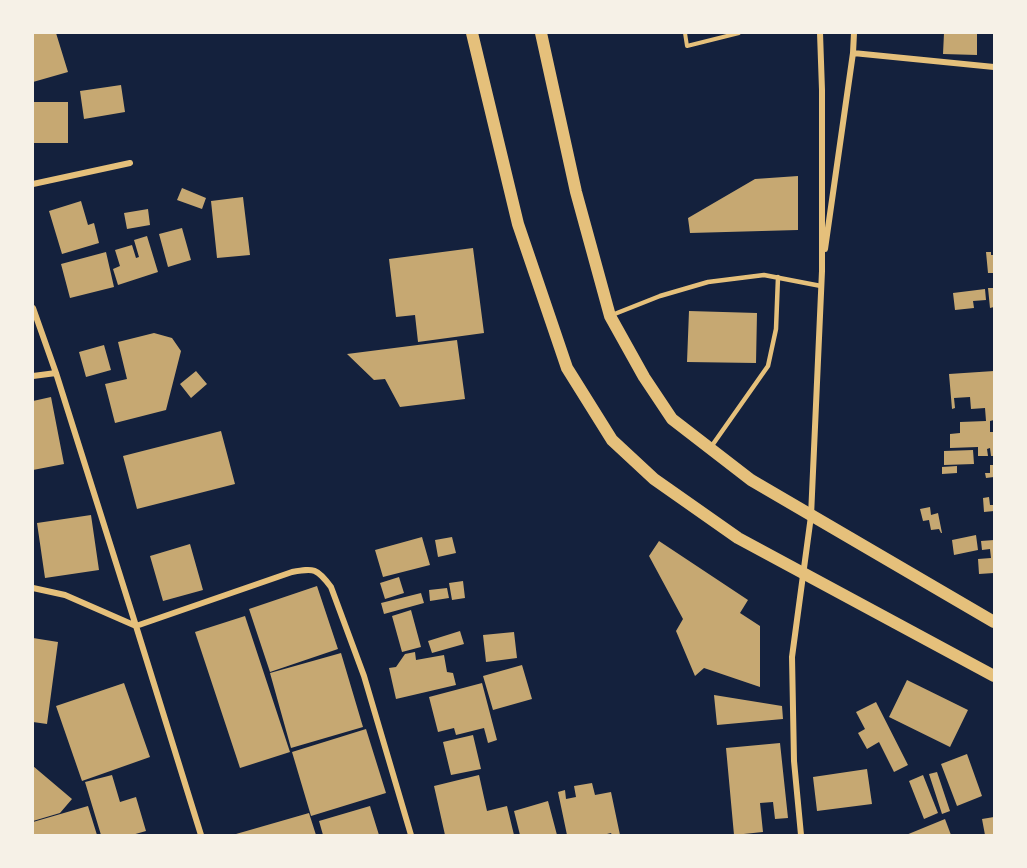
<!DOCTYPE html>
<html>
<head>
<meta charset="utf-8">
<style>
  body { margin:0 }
  #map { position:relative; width:1027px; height:868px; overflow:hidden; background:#14213d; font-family:Raleway,sans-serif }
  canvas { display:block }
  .frame { position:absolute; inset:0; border:34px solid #f6f1e7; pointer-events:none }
</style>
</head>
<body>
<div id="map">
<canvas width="1027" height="868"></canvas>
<div class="frame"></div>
</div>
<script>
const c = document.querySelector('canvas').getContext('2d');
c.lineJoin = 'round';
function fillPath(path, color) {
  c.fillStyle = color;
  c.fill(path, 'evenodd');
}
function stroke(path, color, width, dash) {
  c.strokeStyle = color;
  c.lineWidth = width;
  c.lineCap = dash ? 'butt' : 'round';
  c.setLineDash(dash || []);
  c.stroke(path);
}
fillPath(new Path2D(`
  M33,33H56L68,72L33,82Z
  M944,33H977V55L943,54Z
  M121,85L125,112L84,119L80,91Z
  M33,102H68V143H33Z
  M798,176V230L690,233L688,218L755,179Z
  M182,188L206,198L202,209L177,200Z
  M243,197L250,255L217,258L211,201Z
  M81,201L88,225L94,223L99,243L62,254L49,211Z
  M148,209L150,225L127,229L124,213Z
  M182,228L191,260L168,267L159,234Z
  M147,236L158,272L118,285L113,269L120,266L115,250L132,245L136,258L139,257L134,240Z
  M473,248L484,333L418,342L415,315L396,317L389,259Z
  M106,252L114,287L70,298L61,264Z
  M986,252H991V255H994V273H988Z
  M988,288H994V307L990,308Z
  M985,289L986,300L973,301L974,308L955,310L953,293Z
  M689,311L757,313L756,363L687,362Z
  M154,333L172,338L181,351L166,410L115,423L105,384L127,379L118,342Z
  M457,340L465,399L400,407L385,379L374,380L347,354Z
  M104,345L111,370L86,377L79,352Z
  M196,371L207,384L191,398L180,384Z
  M994,371V420L990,421V432H994V456H991L990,448L987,449L988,456H978V447L950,448V434L960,433V422L986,421L985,408L971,409L970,397L954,398L955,408L952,409L949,374Z
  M51,397L64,464L33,470V401Z
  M221,431L235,484L137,509L123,456Z
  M973,450L974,464L944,465V451Z
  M990,465H994V477L986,478L985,473H990Z
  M957,466V473L942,474V467Z
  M989,497L990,505H994V511L984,512L983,498Z
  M930,507L931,515L938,513L942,533H941L939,529L931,530L929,520L923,521L920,509Z
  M91,515L99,570L45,578L37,523Z
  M976,535L978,550L954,555L952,540Z
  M422,537L430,565L383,577L375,550Z
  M452,537L456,553L438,557L435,540Z
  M994,540V573L979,574L978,559L991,558L990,549L982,550L981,541Z
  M659,541L748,600L740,613L760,626V687L704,668L695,676L676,631L683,619L649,556Z
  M190,544L203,590L163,601L150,556Z
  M399,577L404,593L385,599L380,583Z
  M463,581L465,598L452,600L449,583Z
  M317,586L338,649L270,672L249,609Z
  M447,588L449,598L430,601L429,590Z
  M421,593L424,603L384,614L381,603Z
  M411,610L421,647L402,652L392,616Z
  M245,616L290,752L240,768L195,632Z
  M460,631L464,644L432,653L428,641Z
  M514,632L517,658L486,662L483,635Z
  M33,638L58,642L47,724L33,722Z
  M415,652L416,660L444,655L447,672L453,673L456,685L396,699L389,668L396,667L405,654Z
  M341,653L363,727L291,748L270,673Z
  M522,665L532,699L493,710L483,676Z
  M907,680L968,710L950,747L889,717Z
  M124,683L150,757L82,781L56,706Z
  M482,683L497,740L488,743L484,728L456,735L454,728L438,732L429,697Z
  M714,695L782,706L783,719L717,725Z
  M876,702L908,765L894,772L879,742L867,749L858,733L865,729L856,712Z
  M366,729L386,793L311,816L292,752Z
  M473,735L481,769L451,775L443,742Z
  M780,743L788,818L775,819L773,802L760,803L763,832L734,835L726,748Z
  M967,754L982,796L957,806L941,764Z
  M33,766L72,799L60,813L33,821Z
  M867,769L872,804L817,811L813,777Z
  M937,772L950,811L942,814L929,774Z
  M112,775L120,802L136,797L146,831L132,835H101L85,782Z
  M479,775L487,811L507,806L514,835H445L434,786Z
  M923,775L938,813L924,819L909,781Z
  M592,783L595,795L611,792L620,835H612L611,833L603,835H567L558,792L565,790L566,799L576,797L574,786Z
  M548,801L557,835H520L514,811Z
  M88,806L97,835H33V822Z
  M370,806L379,835H323L319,821Z
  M309,813L316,835H236V834Z
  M994,817V835H985L982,819Z
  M945,819L951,835H906Z`), '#c6a872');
stroke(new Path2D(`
  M685,33L687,46L739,33`), '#e5c07b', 4);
stroke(new Path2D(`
  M612,315L660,296L708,282L764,275L821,286
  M711,447L768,366L776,329L778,277`), '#e5c07b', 4.5);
stroke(new Path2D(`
  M853,53L994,67
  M33,184L130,163
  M825,249L853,53L854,33
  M33,308L56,373L136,626L292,572C314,568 317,568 331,587L364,676L411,835
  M33,376L56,373
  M33,588L65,595L136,626L201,835
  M801,835L794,761L792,657L811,516L822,271V90L820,33`), '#e5c07b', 6);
stroke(new Path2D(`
  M472,33L518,224L567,368L612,440L654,479L738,538L994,676
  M541,33L576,192L610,316L644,377L672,419L751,480L994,622`), '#e5c07b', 12);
</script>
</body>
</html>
